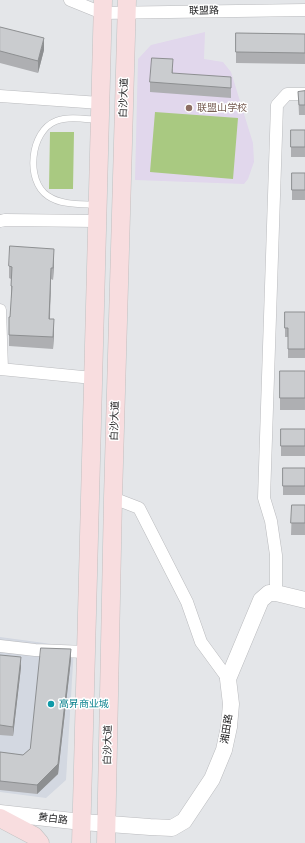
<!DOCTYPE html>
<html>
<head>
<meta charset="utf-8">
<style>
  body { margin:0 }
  canvas { display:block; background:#e4e6e9 }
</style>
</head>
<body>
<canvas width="305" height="843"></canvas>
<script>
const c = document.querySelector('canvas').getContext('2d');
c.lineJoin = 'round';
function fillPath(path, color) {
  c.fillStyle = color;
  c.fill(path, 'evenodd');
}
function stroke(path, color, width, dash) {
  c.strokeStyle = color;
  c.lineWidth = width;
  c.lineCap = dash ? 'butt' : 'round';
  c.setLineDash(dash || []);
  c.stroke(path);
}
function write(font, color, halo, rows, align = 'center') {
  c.font = font + ' "Open Sans","Noto Sans SC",sans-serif';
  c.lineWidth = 3;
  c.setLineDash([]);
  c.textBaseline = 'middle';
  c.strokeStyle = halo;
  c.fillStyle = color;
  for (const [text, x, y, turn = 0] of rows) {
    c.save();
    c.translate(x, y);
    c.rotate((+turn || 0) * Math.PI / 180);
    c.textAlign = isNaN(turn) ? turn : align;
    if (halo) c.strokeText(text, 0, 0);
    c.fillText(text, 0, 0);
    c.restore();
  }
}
fillPath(new Path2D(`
  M0,637L74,647L66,780L46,798L0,792Z`), '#d3d8e1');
fillPath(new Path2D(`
  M205,32L204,59L223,62L231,72L253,143L254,162L248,179L244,184L135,180L138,59L151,45Z`), '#e1d7ec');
fillPath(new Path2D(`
  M155,112L238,118L233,179L150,172Z
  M50,132H74L73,189H49Z`), '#a9c981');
const lane = new Path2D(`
  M96,205C80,204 61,205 48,196C25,181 30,131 56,121C68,116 85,119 98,120`);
const street = new Path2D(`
  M70,0L102,13L305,10
  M0,96L100,103
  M0,221L5,220L97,221
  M0,310L2,369
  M0,369L93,378
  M113,498L139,508L187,602L201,642L228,679
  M276,593V555L271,521L264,498L277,105L287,94H305
  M0,646L35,650L86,652`);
const secondary = new Path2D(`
  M0,813L82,822L150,827L172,828L184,821L212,779L224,750L229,727L231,704L228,679L261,600L269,593H276L305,600`);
const primary = new Path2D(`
  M0,818L34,836L40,843
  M81,843L103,0
  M106,843L113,498L127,0`);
stroke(lane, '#babbbe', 7);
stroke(street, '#babbbe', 13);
stroke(secondary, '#babbbe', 17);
stroke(primary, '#c0c0c1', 19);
stroke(lane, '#fff', 6);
stroke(street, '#fff', 12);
stroke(secondary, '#fff', 16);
stroke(primary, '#f8dddf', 18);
fillPath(new Path2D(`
  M0,27L44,50L38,73L0,63Z
  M236,33L305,34V64L236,63Z
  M173,69V73L231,87V98L150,92V82Z
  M305,91V115H299L298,92Z
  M291,130H305V157H291Z
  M292,173H305V200H292Z
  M54,261L53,280L51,279L50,319L54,331L53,349L9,346V317H10L12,298H11V279L9,278V266Z
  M285,312H305V358H288V337H285Z
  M280,371H305V410H280Z
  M281,429H305V456H281Z
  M283,468H305V495H283Z
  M292,505H305V535H291Z
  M0,655L21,667L13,736L0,735Z
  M71,659L58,774L37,794L0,790V752L23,755L30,749Z`), '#aeafb2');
fillPath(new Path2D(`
  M44,38V50L38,73V61Z
  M54,249V261L53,280V268Z
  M51,268V279L49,331V319Z
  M54,319V331L53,349V337Z
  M71,649V659L58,774L37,794V785Z
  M21,657V667L13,736V727Z`), '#8d8f91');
const building = new Path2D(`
  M0,27L44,38L38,61L0,51Z
  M236,33L305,34V53L236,52Z
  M152,58L173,59L172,73L231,77V88L150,82Z
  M305,91V105H299L298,92Z
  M291,130H305V147H291Z
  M292,173H305V190H292Z
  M10,246L54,249L53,268H51L49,319H54L53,337L9,335V317H10L12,286H11L12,267L9,266Z
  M285,312H305V349H288V328H285Z
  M280,371H305V398H280Z
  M281,429H305V446H281Z
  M283,468H305V486H283Z
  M292,505H305V523H291Z
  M41,648L71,649L58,764L37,785L0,781V752L23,755L30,749Z
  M0,655L21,657L13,727L0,725Z`);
fillPath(building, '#cacccf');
stroke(building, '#8d8f91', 1);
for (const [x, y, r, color] of [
  [189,108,4,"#8d6e63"],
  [51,704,4,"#0f9aa8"]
]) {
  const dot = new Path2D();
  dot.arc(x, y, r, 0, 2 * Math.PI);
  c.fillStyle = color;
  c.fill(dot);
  stroke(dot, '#fff', 1.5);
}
write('10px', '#1f1f20', '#fff', [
  ["联盟路",204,11,-1],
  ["白沙大道",124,98,-88],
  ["白沙大道",115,421,-88],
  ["湘田路",227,729,-81],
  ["白沙大道",108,745,-89],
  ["黄白路",53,819,7]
]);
write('10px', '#785e54', '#fff', [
  ["联盟山学校",197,108]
], 'left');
write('10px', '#0d838f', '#fff', [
  ["高昇商业城",59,704]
], 'left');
</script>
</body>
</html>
